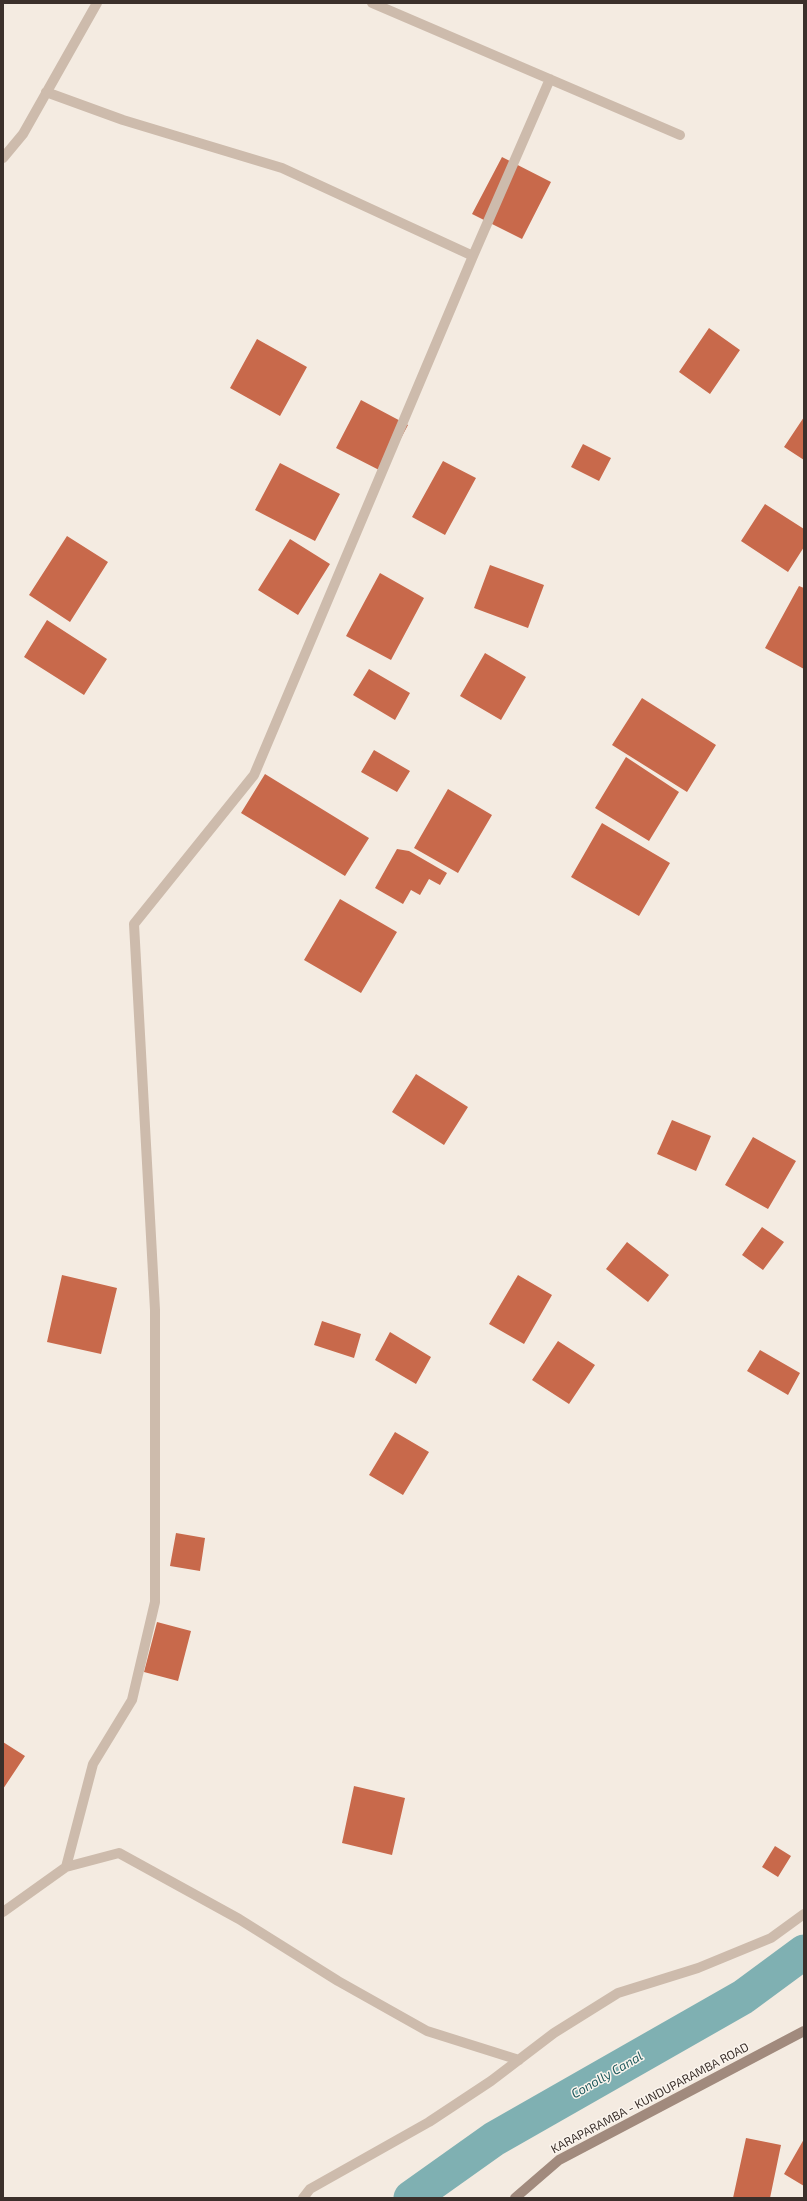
<!DOCTYPE html>
<html>
<head>
<meta charset="utf-8">
<style>
  body { margin:0 }
  #map { position:relative; width:807px; height:2201px; overflow:hidden; background:#f4ebe1; font-family:"Exo 2",sans-serif }
  canvas { display:block }
  .frame { position:absolute; inset:0; border:4px solid #3b302b; pointer-events:none }
</style>
</head>
<body>
<div id="map">
<canvas width="807" height="2201"></canvas>
<div class="frame"></div>
</div>
<script>
const c = document.querySelector('canvas').getContext('2d');
c.lineJoin = 'round';
function stroke(path, color, width, dash) {
  c.strokeStyle = color;
  c.lineWidth = width;
  c.lineCap = dash ? 'butt' : 'round';
  c.setLineDash(dash || []);
  c.stroke(path);
}
function fillPath(path, color) {
  c.fillStyle = color;
  c.fill(path, 'evenodd');
}
function write(font, color, halo, rows, align = 'center') {
  c.font = font + ' "Exo 2",sans-serif';
  c.lineWidth = 3;
  c.setLineDash([]);
  c.textBaseline = 'middle';
  c.strokeStyle = halo;
  c.fillStyle = color;
  for (const [text, x, y, turn = 0] of rows) {
    c.save();
    c.translate(x, y);
    c.rotate((+turn || 0) * Math.PI / 180);
    c.textAlign = isNaN(turn) ? turn : align;
    if (halo) c.strokeText(text, 0, 0);
    c.fillText(text, 0, 0);
    c.restore();
  }
}
stroke(new Path2D(`
  M411,2198L494,2139L743,1997L804,1952`), '#7fb0b2', 35);
fillPath(new Path2D(`
  M502,157L551,182L522,239L472,214Z
  M709,328L740,350L710,394L679,372Z
  M257,339L307,367L280,416L230,388Z
  M361,400L408,425L383,472L336,448Z
  M804,417V460L784,447Z
  M583,444L611,458L599,481L571,467Z
  M443,461L476,478L445,535L412,517Z
  M280,463L340,494L315,541L255,510Z
  M765,504L804,529V547L788,572L741,541Z
  M67,536L108,562L70,622L29,595Z
  M290,539L330,564L298,615L258,590Z
  M490,565L544,585L528,628L474,608Z
  M380,573L424,598L391,660L346,636Z
  M799,586L804,588V669L765,648Z
  M47,620L107,659L84,695L24,657Z
  M485,653L526,677L501,720L460,696Z
  M369,669L410,693L395,720L353,695Z
  M642,698L716,745L687,792L612,745Z
  M374,750L410,771L397,792L361,772Z
  M626,757L679,792L649,841L595,808Z
  M265,774L369,838L345,876L241,813Z
  M448,789L492,815L458,873L414,848Z
  M602,823L670,863L639,916L571,877Z
  M397,849L409,851L447,873L440,885L429,879L420,895L411,890L403,904L375,888Z
  M340,899L397,932L361,993L304,960Z
  M416,1074L468,1107L444,1145L392,1112Z
  M672,1120L711,1136L696,1171L657,1154Z
  M753,1137L796,1161L768,1209L725,1185Z
  M762,1227L784,1242L763,1270L742,1255Z
  M627,1242L669,1275L648,1302L606,1269Z
  M62,1275L117,1288L101,1354L47,1342Z
  M518,1275L552,1295L524,1344L489,1324Z
  M322,1321L361,1334L354,1358L314,1345Z
  M390,1332L431,1357L416,1384L375,1360Z
  M558,1341L595,1365L569,1404L532,1380Z
  M760,1350L800,1373L788,1395L747,1371Z
  M395,1432L429,1452L403,1495L369,1475Z
  M176,1533L205,1538L200,1571L170,1566Z
  M157,1622L191,1631L178,1681L144,1672Z
  M3,1742L25,1756L3,1789Z
  M354,1786L405,1798L392,1855L342,1843Z
  M775,1846L791,1856L778,1877L762,1867Z
  M746,2138L781,2145L770,2198H733Z
  M804,2139V2186L784,2174Z`), '#c8694b');
stroke(new Path2D(`
  M372,3L680,135
  M46,92L123,120L282,168L473,256
  M3,158L23,134L97,3
  M66,1867L93,1764L132,1700L155,1602V1310L134,924L254,775L473,256L550,79
  M3,1912L66,1867L119,1853L239,1919L338,1981L427,2031L519,2060
  M303,2198L310,2189L429,2122L491,2081L554,2033L618,1993L698,1968L771,1938L804,1914`), '#cdbbac', 10);
stroke(new Path2D(`
  M515,2198L559,2160L804,2031`), '#a18a7d', 10);
write('12px', '#3b302b', '#fbf5ee', [
  ["KARAPARAMBA - KUNDUPARAMBA ROAD",650,2098,-28]
]);
write('italic 13px', '#1f5a5e', '#fbf5ee', [
  ["Conolly Canal",607,2075,-30]
]);
</script>
</body>
</html>
